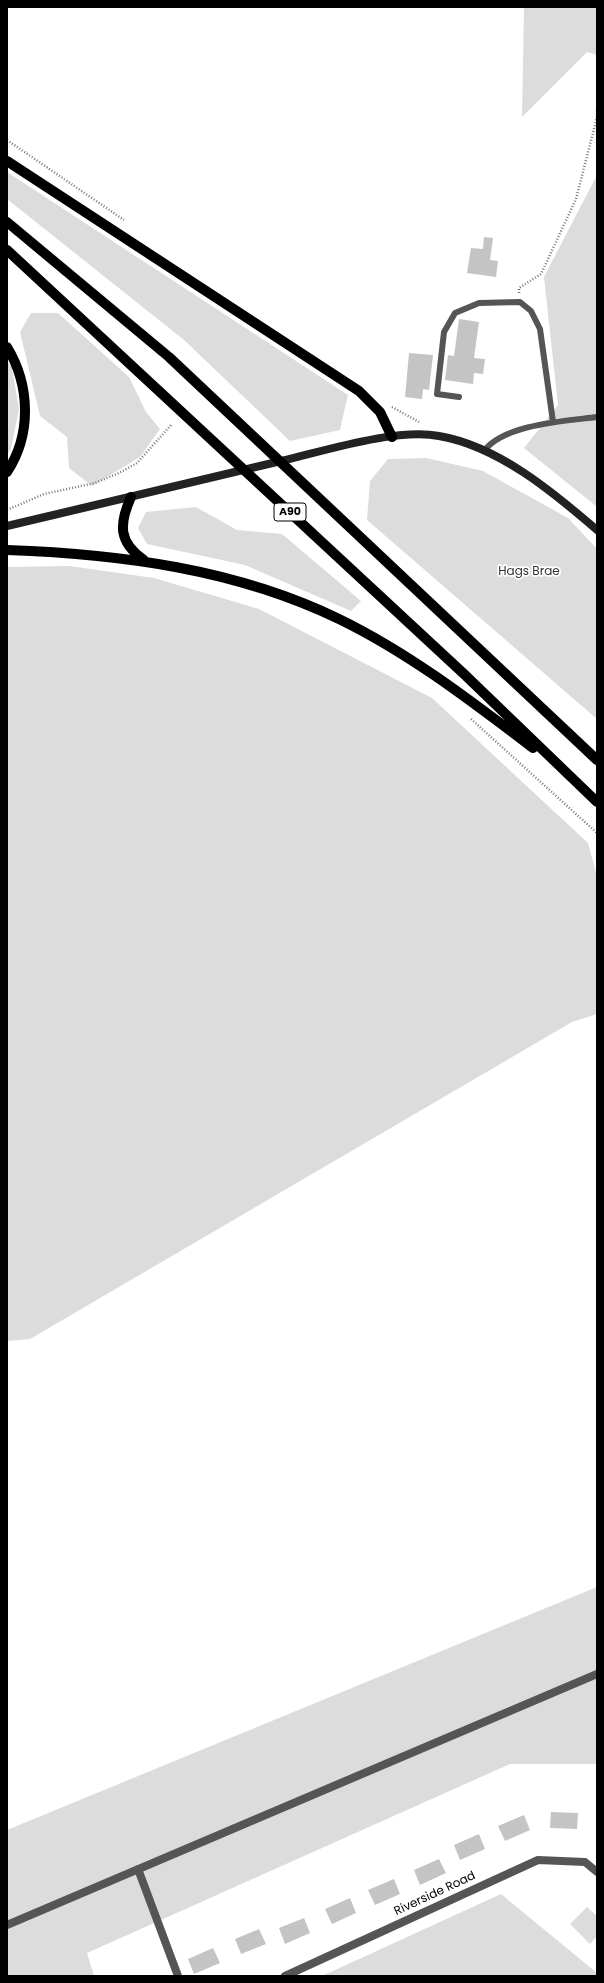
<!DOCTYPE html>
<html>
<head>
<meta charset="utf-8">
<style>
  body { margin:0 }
  #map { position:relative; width:604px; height:1983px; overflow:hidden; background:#fff; font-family:Poppins,sans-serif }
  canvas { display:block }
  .frame { position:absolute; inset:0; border:8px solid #000; pointer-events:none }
</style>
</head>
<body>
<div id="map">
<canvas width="604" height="1983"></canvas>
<div class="frame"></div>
</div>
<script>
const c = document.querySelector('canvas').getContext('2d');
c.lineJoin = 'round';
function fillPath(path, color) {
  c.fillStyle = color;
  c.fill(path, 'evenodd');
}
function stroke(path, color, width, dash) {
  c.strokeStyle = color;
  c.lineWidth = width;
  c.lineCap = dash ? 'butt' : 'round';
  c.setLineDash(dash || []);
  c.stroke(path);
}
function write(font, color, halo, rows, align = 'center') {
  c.font = font + ' Poppins,sans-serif';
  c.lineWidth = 3.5;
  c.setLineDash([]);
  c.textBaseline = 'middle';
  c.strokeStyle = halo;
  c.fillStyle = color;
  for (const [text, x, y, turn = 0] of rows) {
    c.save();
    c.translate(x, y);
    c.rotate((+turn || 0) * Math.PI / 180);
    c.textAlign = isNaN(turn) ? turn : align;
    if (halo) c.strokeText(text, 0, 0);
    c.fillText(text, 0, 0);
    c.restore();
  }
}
fillPath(new Path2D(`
  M524,7H597V55L587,52L522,117Z
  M7,172L348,395L340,430L290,441L184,340L7,199Z
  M597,175V505L596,506L524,448L558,405L544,277Z
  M31,313H58L129,377L146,412L160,429L140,457L92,486L69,468L67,437L40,416L20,332Z
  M7,361L12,368L19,409L11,449L7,455Z
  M426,458L483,471L568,518L597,549V719L367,520L370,481L388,459Z
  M196,507L237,530L282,534L361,601L351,611L245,565L147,544L138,528L146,512Z
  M69,566L154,578L259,609L432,698L588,843L597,876V1014L572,1022L30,1339L7,1341V567Z
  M597,1587V1764H510L87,1953L94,1976H7V1830Z
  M501,1894L597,1973V1976H322Z
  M587,1907L597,1916V1936L590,1944L570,1924Z`), '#dcdcdc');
fillPath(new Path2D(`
  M484,237L493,238L490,260L498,261L496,277L467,273L471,248L483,249Z
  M459,319L479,322L474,358L485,359L483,374L474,373L473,384L445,380L448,355L454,356Z
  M409,353L433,355L429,390L423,389L422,399L405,397Z
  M551,1812L578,1813L577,1829L550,1828Z
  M524,1815L530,1830L505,1841L498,1826Z
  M479,1834L485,1849L460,1860L454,1845Z
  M439,1859L446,1873L420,1885L414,1870Z
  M394,1879L400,1894L375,1905L368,1890Z
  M350,1898L356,1913L332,1924L325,1909Z
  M304,1918L310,1933L285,1944L279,1928Z
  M259,1929L266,1944L241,1954L235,1939Z
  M213,1948L220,1963L194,1974L188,1959Z`), '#c4c4c4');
stroke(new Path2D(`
  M7,140L124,220
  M519,293V288L541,274L576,199L597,117V107
  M392,407L419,422
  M7,510L44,494L95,483L119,473L137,463L171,425
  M471,719L597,833`), '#777', 2.5, [1, 2]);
stroke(new Path2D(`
  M459,397L437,394L444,332L455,313L479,303L520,302L531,311L540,329L553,422
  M484,451C504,424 566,421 597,417`), '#555', 6);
stroke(new Path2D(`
  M138,1869L178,1976
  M7,1925L597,1674
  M285,1976L538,1860L585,1862L597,1872`), '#555', 8);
stroke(new Path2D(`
  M7,526C98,505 189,483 281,461C324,451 396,428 439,436C498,446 553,492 597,530`), '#222', 8);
stroke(new Path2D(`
  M7,161L359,391L380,412L392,437
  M7,222L169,357L597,760
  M7,250L464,674L597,802
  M7,347C30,385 32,434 7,472
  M131,497C119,524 118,542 144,560
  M7,550C120,554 236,569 339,619C409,653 471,701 533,748`), '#000', 10);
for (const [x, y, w] of [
  [290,512,32]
]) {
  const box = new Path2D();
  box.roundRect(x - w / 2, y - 9, w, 18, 3);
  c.fillStyle = '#fff';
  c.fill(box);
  stroke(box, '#000', 1);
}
write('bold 11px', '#000', null, [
  ["A90",290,512]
]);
write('12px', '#333', '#fff', [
  ["Hags Brae",529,572]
]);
write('12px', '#000', '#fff', [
  ["Riverside Road",435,1894,-25]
]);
</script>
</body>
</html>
